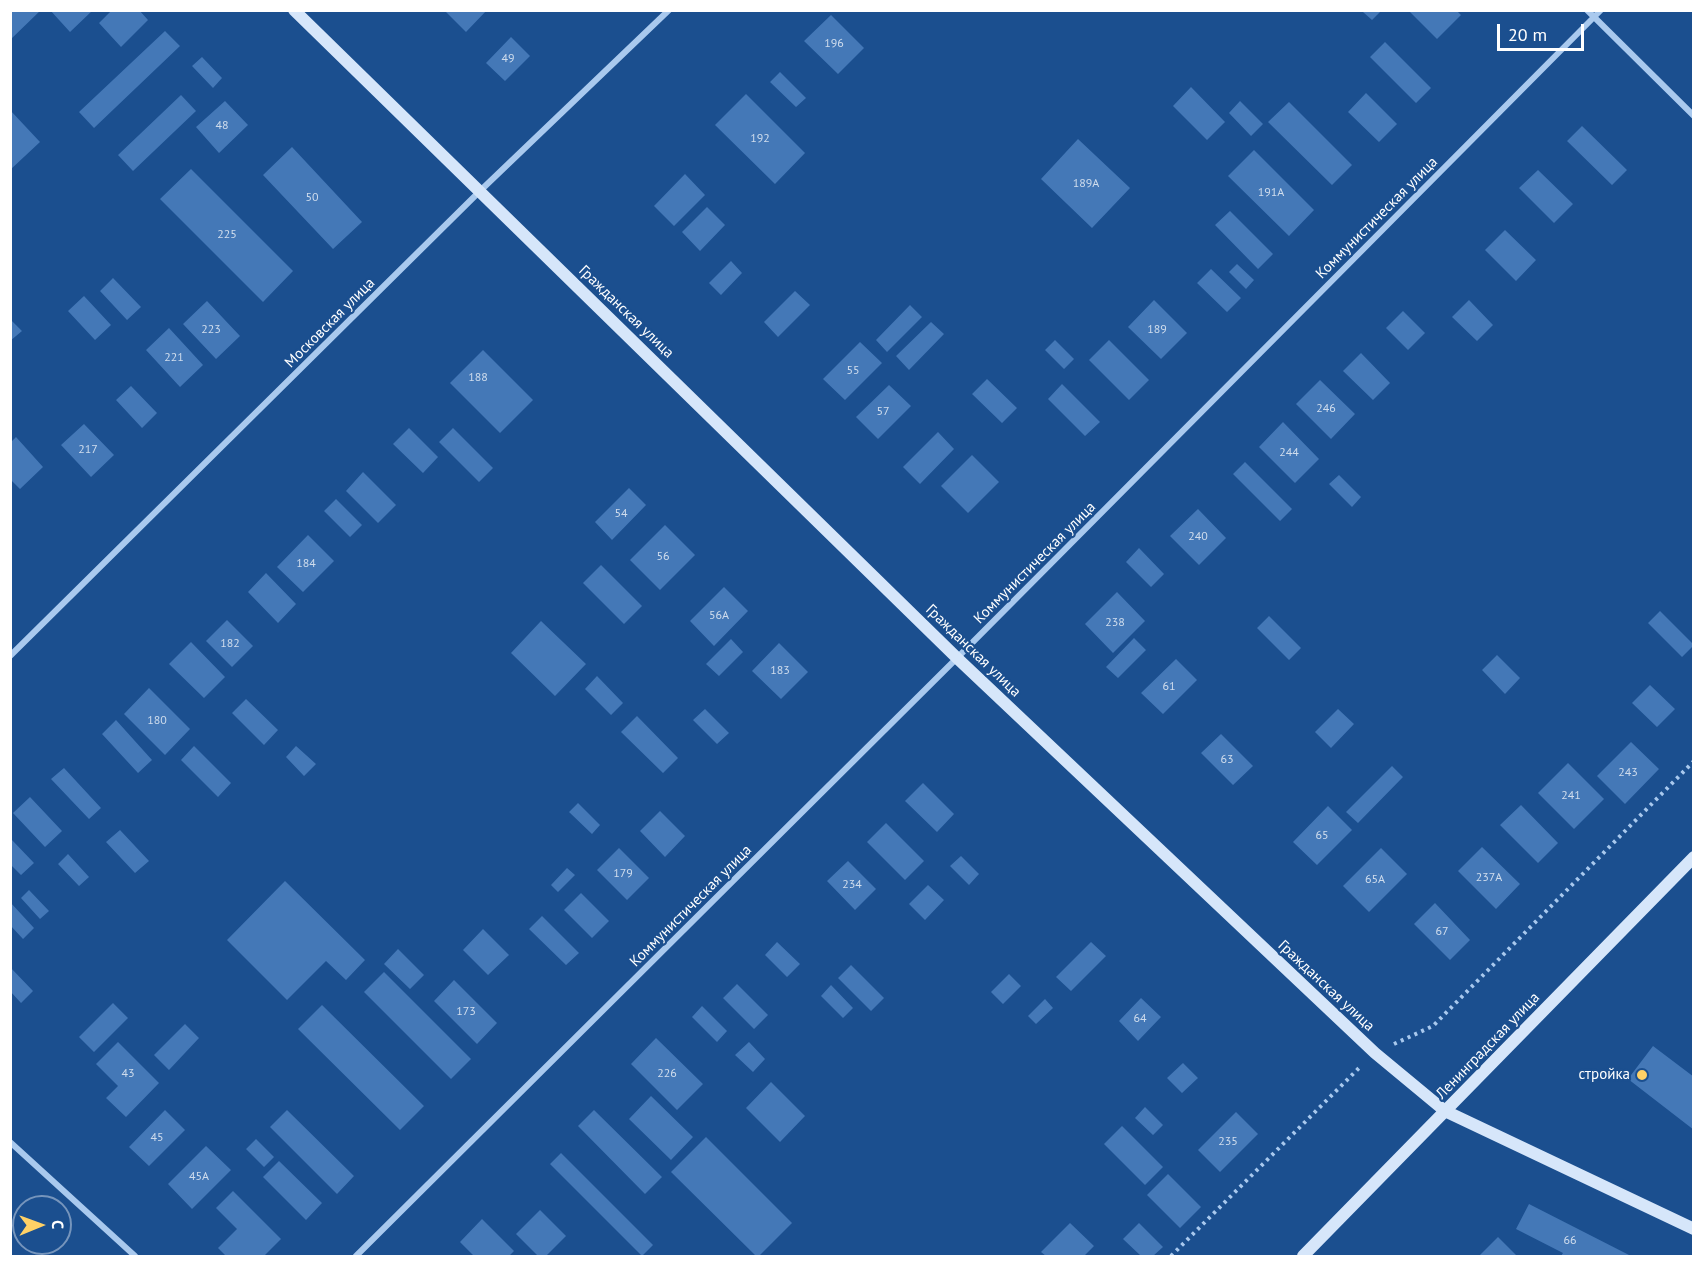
<!DOCTYPE html>
<html>
<head>
<meta charset="utf-8">
<style>
  body { margin:0 }
  #map { position:relative; width:1704px; height:1267px; overflow:hidden; background:#1b4f8f; font-family:"PT Sans",sans-serif }
  canvas { display:block }
  .frame { position:absolute; inset:0; border:12px solid #fff; pointer-events:none }
  .north { position:absolute; left:12px; top:1195px; width:60px; height:60px; box-sizing:border-box; background:#1b4f8f; border:2px solid #7695bc; border-radius:50%; rotate:89deg; font-size:16px; font-weight:700; line-height:24px; text-align:center; color:#fff }
  .north::after { content:''; display:block; margin:auto; width:21px; height:27px; background:#ffd166; clip-path:polygon(50% 0,100% 100%,50% 72%,0 100%) }
  .scale { position:absolute; left:1497px; top:24px; width:87px; height:27px; box-sizing:border-box; border:3px solid #fff; border-top:0; padding-left:8px; font-size:18px; line-height:21px; white-space:nowrap; color:#fff; -webkit-text-stroke:4px #1b4f8f; paint-order:stroke }
</style>
</head>
<body>
<div id="map">
<canvas width="1704" height="1267"></canvas>
<div class="frame"></div>
<div class="north">С</div>
<div class="scale">20 m</div>
</div>
<script>
const c = document.querySelector('canvas').getContext('2d');
c.lineJoin = 'round';
function fillPath(path, color) {
  c.fillStyle = color;
  c.fill(path, 'evenodd');
}
function stroke(path, color, width, dash) {
  c.strokeStyle = color;
  c.lineWidth = width;
  c.lineCap = dash ? 'butt' : 'round';
  c.setLineDash(dash || []);
  c.stroke(path);
}
function write(font, color, halo, rows, align = 'center') {
  c.font = font + ' "PT Sans",sans-serif';
  c.lineWidth = 4.5;
  c.setLineDash([]);
  c.textBaseline = 'middle';
  c.strokeStyle = halo;
  c.fillStyle = color;
  for (const [text, x, y, turn = 0] of rows) {
    c.save();
    c.translate(x, y);
    c.rotate((+turn || 0) * Math.PI / 180);
    c.textAlign = isNaN(turn) ? turn : align;
    if (halo) c.strokeText(text, 0, 0);
    c.fillText(text, 0, 0);
    c.restore();
  }
}
fillPath(new Path2D(`
  M10,10H41L10,40Z
  M50,10H93L70,32Z
  M112,10H139L148,20L121,47L99,23Z
  M444,10H487L466,32Z
  M1365,10H1382L1372,20L1363,12Z
  M1411,10H1456L1461,15L1437,39L1410,12Z
  M831,15L864,48L838,74L804,41Z
  M165,31L180,46L94,128L79,112Z
  M511,37L530,56L505,81L486,63Z
  M1385,42L1431,88L1416,103L1370,57Z
  M202,57L222,78L213,88L192,66Z
  M780,72L806,98L796,107L770,82Z
  M1191,87L1225,122L1207,140L1173,106Z
  M1366,93L1397,124L1379,142L1348,112Z
  M746,94L805,153L775,184L715,125Z
  M181,95L196,111L133,171L118,155Z
  M225,101L248,125L219,153L196,127Z
  M1240,101L1263,124L1251,136L1229,113Z
  M1289,102L1352,165L1332,185L1268,122Z
  M10,110L40,142L10,170Z
  M1582,126L1627,170L1612,185L1567,141Z
  M1078,139L1130,188L1092,228L1041,179Z
  M292,147L362,222L333,249L263,175Z
  M1254,150L1314,210L1289,236L1228,176Z
  M191,169L293,271L263,302L160,199Z
  M1538,170L1573,204L1554,223L1519,188Z
  M685,174L705,195L674,226L654,206Z
  M707,207L725,225L700,251L682,232Z
  M1230,211L1273,254L1258,269L1215,225Z
  M1505,230L1536,260L1516,281L1485,250Z
  M731,261L742,273L721,295L709,283Z
  M1237,264L1254,280L1246,289L1229,272Z
  M1211,269L1241,298L1227,312L1197,283Z
  M113,278L141,307L127,320L100,291Z
  M795,291L810,305L778,337L764,322Z
  M84,296L111,325L95,340L68,311Z
  M1154,300L1187,333L1161,359L1128,327Z
  M1469,300L1493,325L1477,341L1452,317Z
  M207,301L240,336L216,359L183,324Z
  M910,305L922,317L887,352L876,340Z
  M1403,311L1425,333L1408,350L1386,328Z
  M10,319L22,331L10,341Z
  M931,322L944,334L909,370L896,356Z
  M169,328L203,365L180,387L146,350Z
  M1055,340L1074,359L1064,369L1045,350Z
  M1109,340L1149,380L1129,400L1089,360Z
  M860,342L882,363L845,400L823,379Z
  M483,350L533,400L500,433L450,383Z
  M1361,353L1390,383L1373,400L1343,371Z
  M987,379L1017,408L1002,423L972,394Z
  M1320,380L1355,414L1331,439L1296,404Z
  M1062,384L1100,422L1085,436L1048,399Z
  M889,385L911,406L878,439L856,417Z
  M131,386L157,413L142,428L116,400Z
  M1283,422L1319,459L1295,483L1259,447Z
  M84,424L114,455L91,477L61,445Z
  M409,428L438,457L423,473L393,444Z
  M453,428L493,468L479,482L439,442Z
  M938,432L954,449L920,484L903,467Z
  M16,437L43,467L20,489L10,479V443Z
  M972,455L999,482L968,513L941,486Z
  M1245,462L1292,509L1280,521L1233,474Z
  M363,472L396,505L378,523L346,491Z
  M1339,475L1361,497L1352,507L1329,484Z
  M629,488L646,505L612,540L595,522Z
  M336,499L362,525L350,537L324,511Z
  M1198,509L1226,538L1199,565L1170,536Z
  M665,525L695,555L660,590L630,560Z
  M308,535L334,561L303,592L277,567Z
  M1139,548L1164,574L1151,587L1126,562Z
  M601,565L642,606L624,624L583,583Z
  M266,573L296,604L278,623L248,592Z
  M724,587L748,611L714,646L690,621Z
  M1117,592L1145,621L1113,653L1085,624Z
  M1660,611L1694,645L1682,657L1648,623Z
  M1269,616L1301,648L1289,660L1257,628Z
  M227,620L253,646L232,667L206,641Z
  M541,621L586,664L555,696L511,653Z
  M1134,638L1146,650L1118,678L1106,667Z
  M731,639L743,652L719,676L706,664Z
  M191,642L225,677L204,698L169,664Z
  M779,643L808,672L781,699L752,671Z
  M1497,655L1520,678L1505,694L1482,670Z
  M1176,659L1197,680L1163,714L1141,693Z
  M597,676L623,703L611,715L585,689Z
  M1650,685L1675,709L1657,727L1632,703Z
  M149,688L190,729L165,755L124,714Z
  M246,699L278,730L264,745L232,713Z
  M705,709L729,733L717,744L693,720Z
  M1338,709L1354,724L1331,748L1315,732Z
  M637,716L678,758L663,773L621,732Z
  M116,720L152,760L138,773L102,734Z
  M1221,734L1253,766L1233,785L1201,753Z
  M1631,742L1659,769L1625,804L1597,776Z
  M194,746L231,783L218,797L181,760Z
  M296,746L316,764L304,776L286,757Z
  M1568,763L1604,799L1574,829L1538,793Z
  M1392,766L1403,777L1358,823L1346,812Z
  M64,768L101,808L89,819L51,779Z
  M923,783L954,814L937,832L905,801Z
  M30,797L62,831L45,847L13,813Z
  M578,803L600,825L592,834L569,812Z
  M1521,805L1558,843L1538,863L1500,825Z
  M1328,806L1352,830L1317,865L1293,842Z
  M660,811L685,836L665,857L640,831Z
  M886,823L924,861L905,880L867,842Z
  M120,830L149,861L135,873L106,842Z
  M12,840L34,863L21,875L10,864V842Z
  M1482,847L1520,884L1496,909L1458,871Z
  M619,848L649,878L627,900L597,870Z
  M1381,848L1407,874L1369,912L1343,886Z
  M68,854L89,877L79,886L58,864Z
  M961,856L979,874L969,885L950,866Z
  M848,861L876,889L855,910L827,881Z
  M567,868L575,875L558,892L551,885Z
  M285,881L365,960L346,980L326,961L287,1000L227,940Z
  M928,885L944,900L925,920L909,904Z
  M29,890L49,911L40,919L21,898Z
  M581,893L609,921L592,938L564,910Z
  M10,902L34,928L23,939L10,925Z
  M1435,903L1470,940L1450,960L1414,924Z
  M542,916L579,953L566,965L529,929Z
  M483,929L509,955L488,975L463,950Z
  M777,942L800,964L787,977L765,955Z
  M1091,942L1106,956L1071,991L1056,977Z
  M398,949L424,975L410,989L384,964Z
  M851,965L884,998L871,1011L838,978Z
  M10,967L33,991L21,1003L10,991Z
  M384,972L471,1059L451,1079L364,992Z
  M1009,974L1021,986L1003,1004L991,992Z
  M454,980L497,1023L477,1044L434,1001Z
  M737,984L768,1015L754,1029L723,998Z
  M831,985L853,1008L843,1018L821,996Z
  M1141,998L1161,1017L1138,1041L1119,1021Z
  M1045,999L1053,1008L1036,1024L1028,1016Z
  M113,1003L128,1018L94,1052L79,1037Z
  M322,1005L424,1106L400,1130L298,1029Z
  M702,1006L727,1031L717,1042L692,1017Z
  M185,1024L199,1038L169,1070L154,1055Z
  M656,1038L703,1084L677,1110L631,1064Z
  M118,1042L159,1083L126,1117L106,1098L118,1086L96,1064Z
  M749,1042L765,1059L753,1072L735,1055Z
  M1653,1046L1694,1077V1130L1628,1079Z
  M1183,1063L1198,1078L1182,1093L1167,1078Z
  M771,1082L805,1116L780,1142L746,1108Z
  M651,1096L693,1137L671,1160L629,1119Z
  M1145,1107L1163,1125L1153,1135L1135,1118Z
  M165,1110L185,1130L149,1166L129,1147Z
  M287,1110L354,1176L337,1194L270,1127Z
  M594,1110L662,1177L645,1194L578,1126Z
  M1236,1112L1258,1134L1220,1172L1198,1150Z
  M1122,1126L1163,1167L1145,1185L1104,1144Z
  M706,1137L792,1223L759,1256H756L671,1172Z
  M256,1139L274,1157L264,1167L246,1149Z
  M206,1146L231,1170L192,1209L168,1184Z
  M561,1153L653,1245L642,1256L550,1164Z
  M279,1161L322,1203L306,1220L263,1177Z
  M1168,1174L1201,1207L1180,1228L1147,1195Z
  M233,1191L281,1239L264,1256H226L218,1248L237,1229L216,1208Z
  M1529,1204L1631,1256H1561L1563,1253L1516,1229Z
  M540,1210L566,1236L546,1256H538L516,1234Z
  M482,1219L514,1251L509,1256H474L460,1242Z
  M1070,1223L1094,1246L1084,1256H1046L1041,1252Z
  M1139,1223L1163,1247L1153,1256H1141L1123,1239Z
  M1498,1237L1517,1256H1479Z`), '#4478b7');
stroke(new Path2D(`
  M1394,1044L1433,1026L1694,761
  M1171,1256L1361,1066`), '#a9c9ee', 4, [3, 4.5]);
stroke(new Path2D(`
  M1587,10L1694,116
  M10,656L480,191L669,10
  M10,1142L135,1256
  M356,1256L957,658L1601,10`), '#a9c9ee', 6);
stroke(new Path2D(`
  M294,10L957,658L1375,1053L1445,1111L1694,1229
  M1303,1256L1694,857`), '#d6e6fa', 12);
for (const [x, y, r, color] of [
  [1642,1075,6,"#ffd166"]
]) {
  const dot = new Path2D();
  dot.arc(x, y, r, 0, 2 * Math.PI);
  c.fillStyle = color;
  c.fill(dot);
  stroke(dot, '#1b4f8f', 2);
}
write('12px', '#d0dded', null, [
  ["196",834,44],
  ["49",508,59],
  ["48",222,126],
  ["192",760,139],
  ["189А",1086,184],
  ["191А",1271,193],
  ["50",312,198],
  ["225",227,235],
  ["223",211,330],
  ["189",1157,330],
  ["221",174,358],
  ["55",853,371],
  ["188",478,378],
  ["246",1326,409],
  ["57",883,412],
  ["217",88,450],
  ["244",1289,453],
  ["54",621,514],
  ["240",1198,537],
  ["56",663,557],
  ["184",306,564],
  ["56А",719,616],
  ["238",1115,623],
  ["182",230,644],
  ["183",780,671],
  ["61",1169,687],
  ["180",157,721],
  ["63",1227,760],
  ["243",1628,773],
  ["241",1571,796],
  ["65",1322,836],
  ["179",623,874],
  ["237А",1489,878],
  ["65А",1375,880],
  ["234",852,885],
  ["67",1442,932],
  ["173",466,1012],
  ["64",1140,1019],
  ["43",128,1074],
  ["226",667,1074],
  ["45",157,1138],
  ["235",1228,1142],
  ["45А",199,1177],
  ["66",1570,1241]
]);
write('15px', '#fff', '#1b4f8f', [
  ["Коммунистическая улица",1377,218,-45],
  ["Гражданская улица",626,312,44],
  ["Московская улица",330,323,-45],
  ["Коммунистическая улица",1035,563,-45],
  ["Гражданская улица",973,651,44],
  ["Коммунистическая улица",691,906,-45],
  ["Гражданская улица",1326,986,43],
  ["Ленинградская улица",1488,1046,-46]
]);
write('15px', '#fff', '#1b4f8f', [
  ["стройка",1630,1075]
], 'right');
</script>
</body>
</html>
